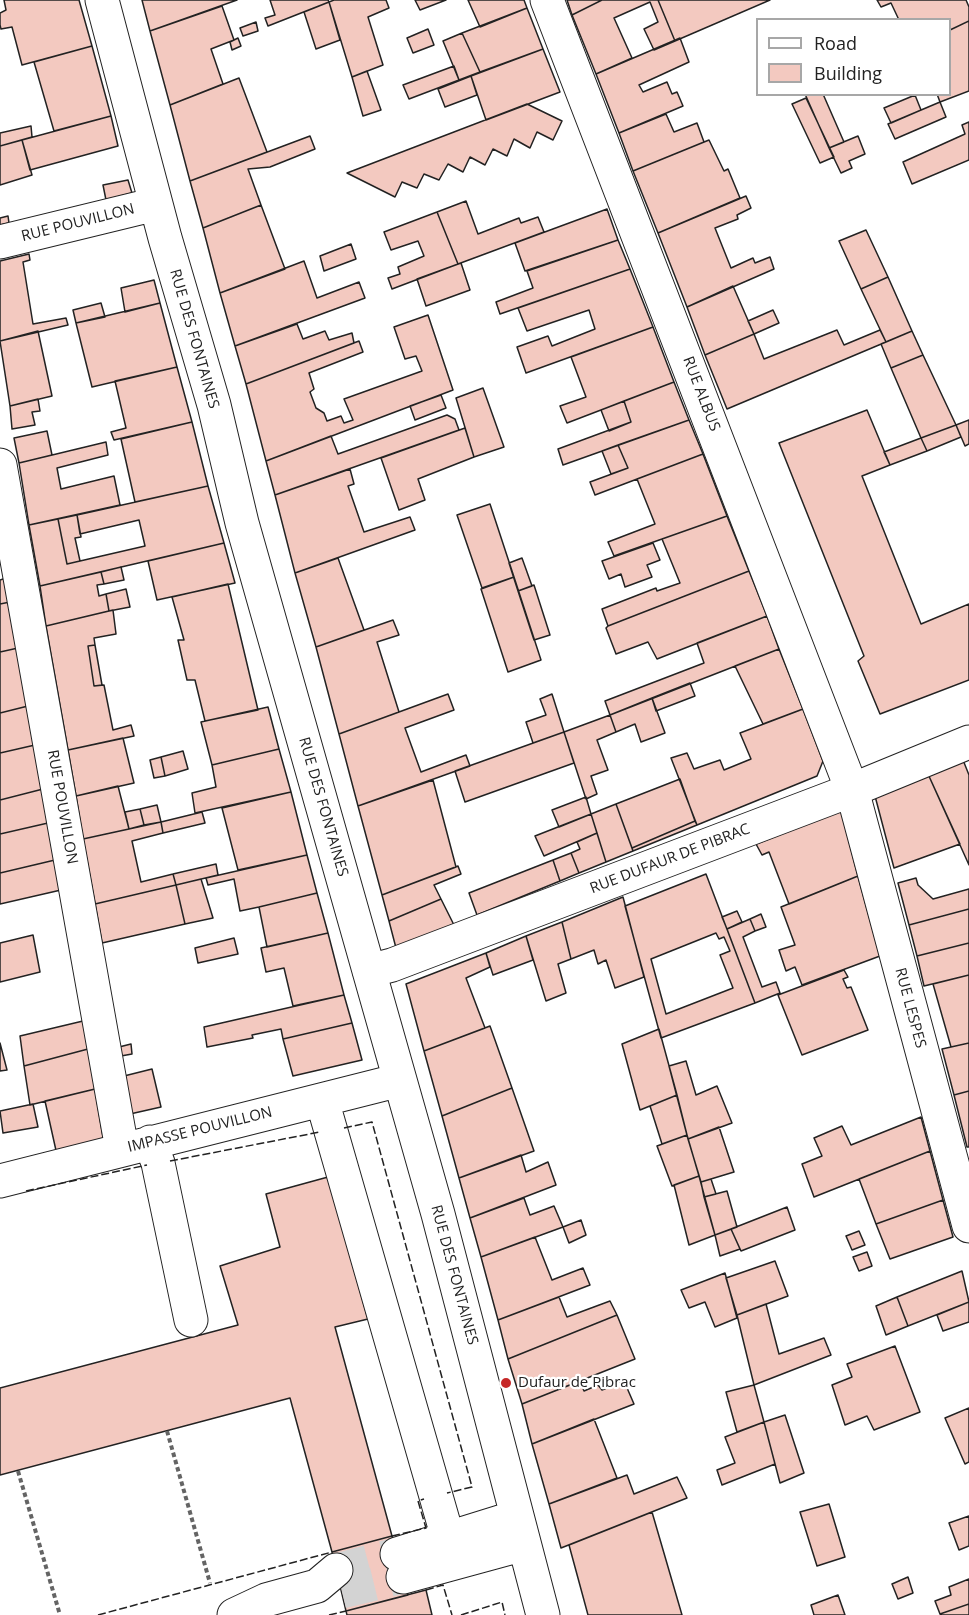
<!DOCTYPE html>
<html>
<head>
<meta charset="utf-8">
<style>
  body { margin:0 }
  #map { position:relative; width:969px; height:1615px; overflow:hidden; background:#fff; font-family:"Open Sans",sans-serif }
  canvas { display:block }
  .legend { position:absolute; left:756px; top:18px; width:195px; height:78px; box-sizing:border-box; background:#fff; border:2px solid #a7a7a7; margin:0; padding:8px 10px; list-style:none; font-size:18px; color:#222 }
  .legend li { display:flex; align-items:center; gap:12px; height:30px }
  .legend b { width:30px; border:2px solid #a7a7a7 }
</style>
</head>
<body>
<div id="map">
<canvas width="969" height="1615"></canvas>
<ul class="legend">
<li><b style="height:8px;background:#fff"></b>Road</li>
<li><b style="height:16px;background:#f3c9c0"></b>Building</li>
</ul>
</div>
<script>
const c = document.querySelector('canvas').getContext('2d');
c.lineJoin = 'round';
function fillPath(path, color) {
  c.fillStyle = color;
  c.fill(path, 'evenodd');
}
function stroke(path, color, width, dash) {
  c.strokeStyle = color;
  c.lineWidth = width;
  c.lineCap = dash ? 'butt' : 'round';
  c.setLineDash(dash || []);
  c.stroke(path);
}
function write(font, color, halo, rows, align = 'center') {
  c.font = font + ' "Open Sans",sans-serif';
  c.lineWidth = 4.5;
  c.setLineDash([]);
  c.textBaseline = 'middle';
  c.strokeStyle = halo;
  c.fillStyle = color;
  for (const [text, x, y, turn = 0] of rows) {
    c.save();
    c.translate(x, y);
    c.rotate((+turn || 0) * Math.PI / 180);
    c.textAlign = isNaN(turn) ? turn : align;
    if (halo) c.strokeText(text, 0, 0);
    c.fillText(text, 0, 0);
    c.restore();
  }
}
const building = new Path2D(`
  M4,0H79L92,46L22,65L12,27L1,29L0,25V13L6,10Z
  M142,0H237L150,31Z
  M270,0H328L329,2L268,26L265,18L275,15Z
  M334,0H386L389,8L368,17L383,65L352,77L329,2Z
  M415,0H446L420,10Z
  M468,0H524L527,8L480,27Z
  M567,0H602L572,15Z
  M602,0H658L675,41L654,50L644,29L658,22L650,2L614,18L632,58L596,74L572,15Z
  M658,0H770L675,41Z
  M877,0H966L969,7V21L950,30V20H899L891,3L881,7Z
  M329,2L340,40L316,49L304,12Z
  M222,6L234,40L211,49L223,84L170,105L150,31Z
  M527,8L543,49L480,72L462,33Z
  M969,21V91L940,102L937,94H950V30Z
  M256,22L258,31L243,36L240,28Z
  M428,29L434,45L413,53L407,38Z
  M462,33L480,72L459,80L443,41Z
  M238,38L241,46L232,50L230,42Z
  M680,38L689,62L639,85L643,92L667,82L672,94L677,92L683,106L619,133L596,74Z
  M92,46L111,116L54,131L34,62Z
  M543,49L560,92L486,120L471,76Z
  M454,66L459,80L409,99L403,85Z
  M367,71L381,110L363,116L352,77Z
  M471,76L477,95L445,107L438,89Z
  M239,78L267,152L190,181L170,105Z
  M805,94H823L844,142L829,148Z
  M915,95L921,110L891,123L884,108Z
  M806,98L834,157L820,163L792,104Z
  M940,102L946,117L895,139L888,124Z
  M527,104L562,121L553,140L537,132L530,148L514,139L507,156L493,149L485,165L470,157L463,172L448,164L439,180L424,174L417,188L402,182L395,197L347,173Z
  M666,114L674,132L697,123L704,142L633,171L619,133Z
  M111,116L118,146L30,170L22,140Z
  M969,122V160L912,184L903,162L965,134L962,125Z
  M31,126L32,137L0,146V133Z
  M310,136L315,149L270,167L248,169L261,205L203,228L190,181Z
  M858,136L865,154L849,161L852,168L841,173L829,148Z
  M22,140L32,175L0,185V146Z
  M709,140L724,171L728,169L740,198L658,233L633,171Z
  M128,180L132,193L106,200L103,185Z
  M746,196L751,208L737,215L738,219L715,228L731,268L753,258L755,263L770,257L774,269L687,307L658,233Z
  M466,201L478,234L519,218L521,223L538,217L544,232L458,264L437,212Z
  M261,205L285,269L220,293L203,228Z
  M607,209L618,240L525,271L515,243Z
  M437,212L458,264L392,289L388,278L400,274L398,267L424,256L418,241L391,250L384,232Z
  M8,216L9,223L0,225V218Z
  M866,230L888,277L861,289L839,241Z
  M618,240L630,269L500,314L496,302L533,288L527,271Z
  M351,244L356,259L324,271L320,256Z
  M29,254L30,260L23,262L33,324L66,318L68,325L0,341V261Z
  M304,261L317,298L359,282L365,298L235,346L220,293Z
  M461,263L470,290L426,306L417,279Z
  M630,269L653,327L526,373L517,347L548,336L552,346L595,329L589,310L527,331L518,308Z
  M888,277L912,331L886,342L861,289Z
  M154,280L160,303L125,312L121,288Z
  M733,286L754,334L705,355L687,307Z
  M101,303L105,317L76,323L73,310Z
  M160,303L177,367L92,387L76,323Z
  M773,310L779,323L754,334L748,321Z
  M428,315L453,390L266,461L246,384L359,341L363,352L309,373L314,389L310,392L316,408L324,413L327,421L341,416L344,423L353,420L344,399L422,371L416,356L405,359L394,327Z
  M297,324L303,339L325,331L329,340L352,333L354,343L246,384L235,346Z
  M653,327L674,382L567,423L560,406L586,397L571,357Z
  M837,330L844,345L880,330L886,342L727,409L705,355L754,334L764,359Z
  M38,331L52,396L10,406L0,341Z
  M912,331L923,355L891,368L881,344Z
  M923,355L956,425L921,438L891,368Z
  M177,367L192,422L114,440L111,432L126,428L115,381Z
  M674,382L689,420L563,465L558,449L631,422L624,401Z
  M483,388L504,447L474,457L456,398Z
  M441,395L446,408L415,420L410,406Z
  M38,399L40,411L32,412L35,425L12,429L10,406Z
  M624,401L631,422L609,431L601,410Z
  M867,410L890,465L862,476L921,624L969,604V680L880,714L858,661L864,656L779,443Z
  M447,415L455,419L459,430L275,495L266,461L331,436L338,454Z
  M689,420L703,454L595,495L590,482L628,468L618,445Z
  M969,420V444L965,446L956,425Z
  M192,422L208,486L135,502L121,439Z
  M956,425L961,437L927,451L921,438Z
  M465,428L474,457L418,479L425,500L399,510L381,458Z
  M47,431L52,455L19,463L14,438Z
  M921,438L927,451L890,465L884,452Z
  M106,442L108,455L57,468L61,489L114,476L120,505L29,525L19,463Z
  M618,445L628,468L611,474L602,451Z
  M703,454L727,516L614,556L608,542L655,524L637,479Z
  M350,469L354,484L348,486L364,532L410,517L415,530L295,573L275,495Z
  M208,486L224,543L40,586L29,525L58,519L67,564L145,546L139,520L80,534L77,515Z
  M490,504L514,577L482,588L457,515Z
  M77,515L81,537L75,538L80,561L67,564L58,519Z
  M727,516L749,571L608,626L602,609L656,588L657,591L680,583L662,539Z
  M224,543L235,583L157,600L148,561Z
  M653,543L660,560L647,565L652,577L625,587L621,574L609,579L602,561Z
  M338,558L364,630L316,647L295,573Z
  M522,558L532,586L518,591L509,563Z
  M121,567L124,580L104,584L101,572Z
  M749,571L767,616L657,659L648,642L616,654L606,628L608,626Z
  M101,572L104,584L97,585L99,596L106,594L109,611L46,626L40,586Z
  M514,577L541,660L508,672L481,589Z
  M6,578L10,602L0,604V580Z
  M228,584L258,710L205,721L195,680H187L178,640H184L172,597Z
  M534,585L550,635L534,640L518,591Z
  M126,589L130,607L109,611L106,594Z
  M10,602L18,648L0,652V604Z
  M113,610L116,634L94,638L95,645L88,646L94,686L104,685L113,730L131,725L134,736L68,750L46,626Z
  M767,616L779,649L610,715L605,701L704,663L697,643Z
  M393,620L399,635L377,642L399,712L339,734L316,647Z
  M95,645L102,685L94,686L88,646Z
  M18,648L28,706L0,713V652Z
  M779,649L803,709L763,724L735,666Z
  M690,683L695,696L656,711L652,698Z
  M448,694L454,710L405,728L421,772L466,755L470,766L358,806L339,734Z
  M552,694L564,732L533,743L526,722L546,715L540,699Z
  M652,698L665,733L641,742L635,724L616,732L610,715Z
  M28,706L35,745L0,753V713Z
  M268,707L279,749L212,765L201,722Z
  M803,709L823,761L817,776L697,825L671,758L687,753L694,769L720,760L724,770L751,759L740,733Z
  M610,715L616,732L597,740L608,770L591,776L597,794L586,799L564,732Z
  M564,732L574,763L465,802L455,771Z
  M123,738L134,783L76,796L68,750Z
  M35,745L43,789L0,800V753Z
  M279,749L291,792L195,813L192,793L216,787L212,765Z
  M183,751L188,769L165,776L161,757Z
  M161,757L165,776L154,778L150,760Z
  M963,760L969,775V865L928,774Z
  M928,774L960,844L894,868L875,796Z
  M680,779L695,821L632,848L616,804Z
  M433,780L456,867L382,895L358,806Z
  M118,786L129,829L83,839L76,796Z
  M43,789L48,823L0,834V800Z
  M291,792L307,855L238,870L222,808Z
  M586,797L591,814L559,827L552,810Z
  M616,804L633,851L606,862L591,814Z
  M157,805L161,822L144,825L140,809Z
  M140,809L144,825L129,829L125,812Z
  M841,810L858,876L789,904L769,852L762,855L756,844Z
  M202,812L205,823L163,833L161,822Z
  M591,814L597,833L544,856L535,836Z
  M695,821L697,825L633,851L632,848Z
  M161,822L163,833L132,841L141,882L173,874L176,885L95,904L83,839Z
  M48,823L55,860L0,873V834Z
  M597,833L606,862L579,873L571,853L580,849L577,842Z
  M571,853L579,873L560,881L553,860Z
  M307,855L317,893L259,907L240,911L234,879L208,885L206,878Z
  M55,860L61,890L0,904V873Z
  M553,860L560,881L477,915L469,893Z
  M216,864L218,875L176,885L173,874Z
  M458,866L461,874L434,885L441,899L389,921L382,895Z
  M706,874L755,1003L661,1038L625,906ZM716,933L719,939L724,937L730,951L720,955L733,988L666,1014L651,959Z
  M858,876L880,956L802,985L795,967L786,971L779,950L795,945L781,907Z
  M916,878L918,885L933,899L969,889V909L909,925L898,883Z
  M201,879L213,918L185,924L176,885Z
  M176,885L185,924L102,943L95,904Z
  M317,893L328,933L267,947L259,907Z
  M623,897L644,977L615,988L606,960L598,964L594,950L571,959L562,922Z
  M441,899L454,925L396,948L389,921Z
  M969,909V943L917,956L909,925Z
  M737,911L742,922L727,929L722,917Z
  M761,914L766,927L755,931L750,919Z
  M750,919L755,931L743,937L762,987L776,982L780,993L755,1003L727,929Z
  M562,922L571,959L558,964L566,993L546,1001L526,936Z
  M328,933L344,995L293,1006L284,968L266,972L261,948Z
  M33,935L40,972L0,982V943Z
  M526,936L533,960L493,975L486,953Z
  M234,938L238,954L198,963L195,948Z
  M969,943V975L924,986L917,956Z
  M486,953L490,967L466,978L485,1028L424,1051L406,984Z
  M844,970L848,977L843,979L847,988L851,987L868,1030L802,1055L778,995Z
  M969,975V1043L951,1047L933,984Z
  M344,995L352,1023L283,1039L281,1029L252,1035L253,1038L207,1047L204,1027Z
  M83,1021L88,1049L24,1066L20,1036Z
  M352,1023L362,1060L293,1076L283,1039Z
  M490,1026L512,1088L442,1116L424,1051Z
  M659,1029L677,1095L640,1110L622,1044Z
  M0,1043L7,1070L0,1071Z
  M969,1043V1091L954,1095L942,1049Z
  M131,1044L132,1054L121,1056L119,1047Z
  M88,1049L95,1089L30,1105L24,1066Z
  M686,1061L696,1095L717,1086L732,1123L688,1139L669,1066Z
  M152,1069L161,1107L130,1114L124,1076Z
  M512,1088L534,1151L459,1178L442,1116Z
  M95,1089L104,1143L57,1155L45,1101Z
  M969,1091V1147H967L954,1095Z
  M677,1095L687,1135L662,1144L650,1106Z
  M33,1104L38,1127L3,1133L0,1111Z
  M921,1117L930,1151L814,1197L802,1164L822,1156L814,1138L842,1126L851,1145Z
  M719,1127L734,1172L701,1182L688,1139Z
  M687,1135L699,1176L672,1186L657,1146Z
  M930,1151L943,1200L876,1224L859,1179Z
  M521,1155L526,1172L548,1162L556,1185L470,1218L459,1178Z
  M699,1176L715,1235L689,1245L674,1185Z
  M328,1177L368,1319L335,1327L392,1536L332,1552L290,1398L0,1475V1388L238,1325L220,1266L280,1247L266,1194Z
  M711,1179L716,1194L704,1197L701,1182Z
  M727,1191L737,1227L715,1235L704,1197Z
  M524,1198L530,1215L554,1206L563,1227L481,1257L470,1218Z
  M943,1200L953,1237L890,1259L876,1224Z
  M787,1207L795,1230L741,1251L731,1229Z
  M581,1220L586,1235L569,1243L563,1227Z
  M731,1229L740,1249L720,1256L715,1235Z
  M859,1231L865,1245L852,1250L846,1236Z
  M535,1237L552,1280L583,1268L590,1285L498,1320L481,1257Z
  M867,1252L872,1266L859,1271L853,1257Z
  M775,1261L788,1296L737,1315L726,1278Z
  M962,1271L969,1302L908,1326L897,1297Z
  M725,1273L737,1318L715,1327L705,1302L689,1308L681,1290Z
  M559,1297L567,1317L610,1301L617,1315L508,1359L498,1320Z
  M897,1297L908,1326L886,1335L876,1306Z
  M969,1302V1322L943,1331L937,1315Z
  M766,1304L779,1354L824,1338L831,1355L754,1385L737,1315Z
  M617,1315L635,1359L522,1404L508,1359Z
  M895,1346L920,1412L874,1430L867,1416L845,1425L832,1385L852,1377L847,1364Z
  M580,1381L584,1391L598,1385L602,1390L624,1381L634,1404L532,1444L522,1404Z
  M754,1385L764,1422L737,1432L726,1392Z
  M969,1408V1462L965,1464L945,1418Z
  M785,1415L804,1473L780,1483L764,1422Z
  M594,1419L617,1478L549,1504L532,1444Z
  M764,1422L775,1464L722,1485L717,1470L735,1463L725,1437Z
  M627,1475L634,1494L677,1477L687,1498L561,1548L549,1504Z
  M829,1504L845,1557L817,1566L800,1512Z
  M652,1512L682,1615H588L569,1545Z
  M969,1516V1546L959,1550L949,1523Z
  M392,1536L408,1595L346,1611L332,1552Z
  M908,1577L913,1593L898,1599L892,1584Z
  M969,1579V1604L940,1614L935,1601L951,1595L949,1587Z
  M426,1590L432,1615H347L346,1611Z
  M838,1595L845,1615H814L811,1605Z
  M969,1604V1615H941L940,1614Z`);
fillPath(building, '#f3c9c0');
stroke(building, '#222', 1.5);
stroke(new Path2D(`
  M336,1570L397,1554
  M342,1592L403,1577`), '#d3d3d3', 33, [33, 16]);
const minor = new Path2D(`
  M102,0L165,238L214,405L242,523L438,1214L543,1615
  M547,0L852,790L969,1226
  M0,242L156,204
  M0,465L122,1149
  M369,971L392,965L852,790L969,742
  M322,1100L448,1538
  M150,1142L158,1163L191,1320
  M0,1181L400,1080
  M397,1554L516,1517
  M403,1577L524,1544
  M234,1615L266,1600L317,1586L336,1570`);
stroke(minor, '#222', 35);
stroke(new Path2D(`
  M167,1431L210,1583
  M18,1471L60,1615`), '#646464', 4, [4.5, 3]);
stroke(minor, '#fff', 33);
stroke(new Path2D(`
  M344,1128L372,1122L472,1487L447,1493
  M170,1161L320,1132
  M26,1191L147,1165
  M392,1536L426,1528L418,1501L424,1499
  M426,1590L443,1585L452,1615
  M98,1615L332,1552
  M329,1615L346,1611
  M461,1615L502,1602L505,1615`), '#222', 1.5, [8, 3]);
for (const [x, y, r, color] of [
  [506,1383,6,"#c62828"]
]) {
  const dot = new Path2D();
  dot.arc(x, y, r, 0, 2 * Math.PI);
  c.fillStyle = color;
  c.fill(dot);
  stroke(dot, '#fff', 2);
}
write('15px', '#222', '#fff', [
  ["RUE POUVILLON",78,223,-14],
  ["RUE DES FONTAINES",194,339,74],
  ["RUE ALBUS",701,394,69],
  ["RUE POUVILLON",62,807,80],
  ["RUE DES FONTAINES",323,807,74],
  ["RUE DUFAUR DE PIBRAC",670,859,-21],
  ["RUE LESPES",910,1008,75],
  ["IMPASSE POUVILLON",200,1130,-14],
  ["RUE DES FONTAINES",454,1275,75]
]);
write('15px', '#222', '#fff', [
  ["Dufaur de Pibrac",518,1383]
], 'left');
</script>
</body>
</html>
